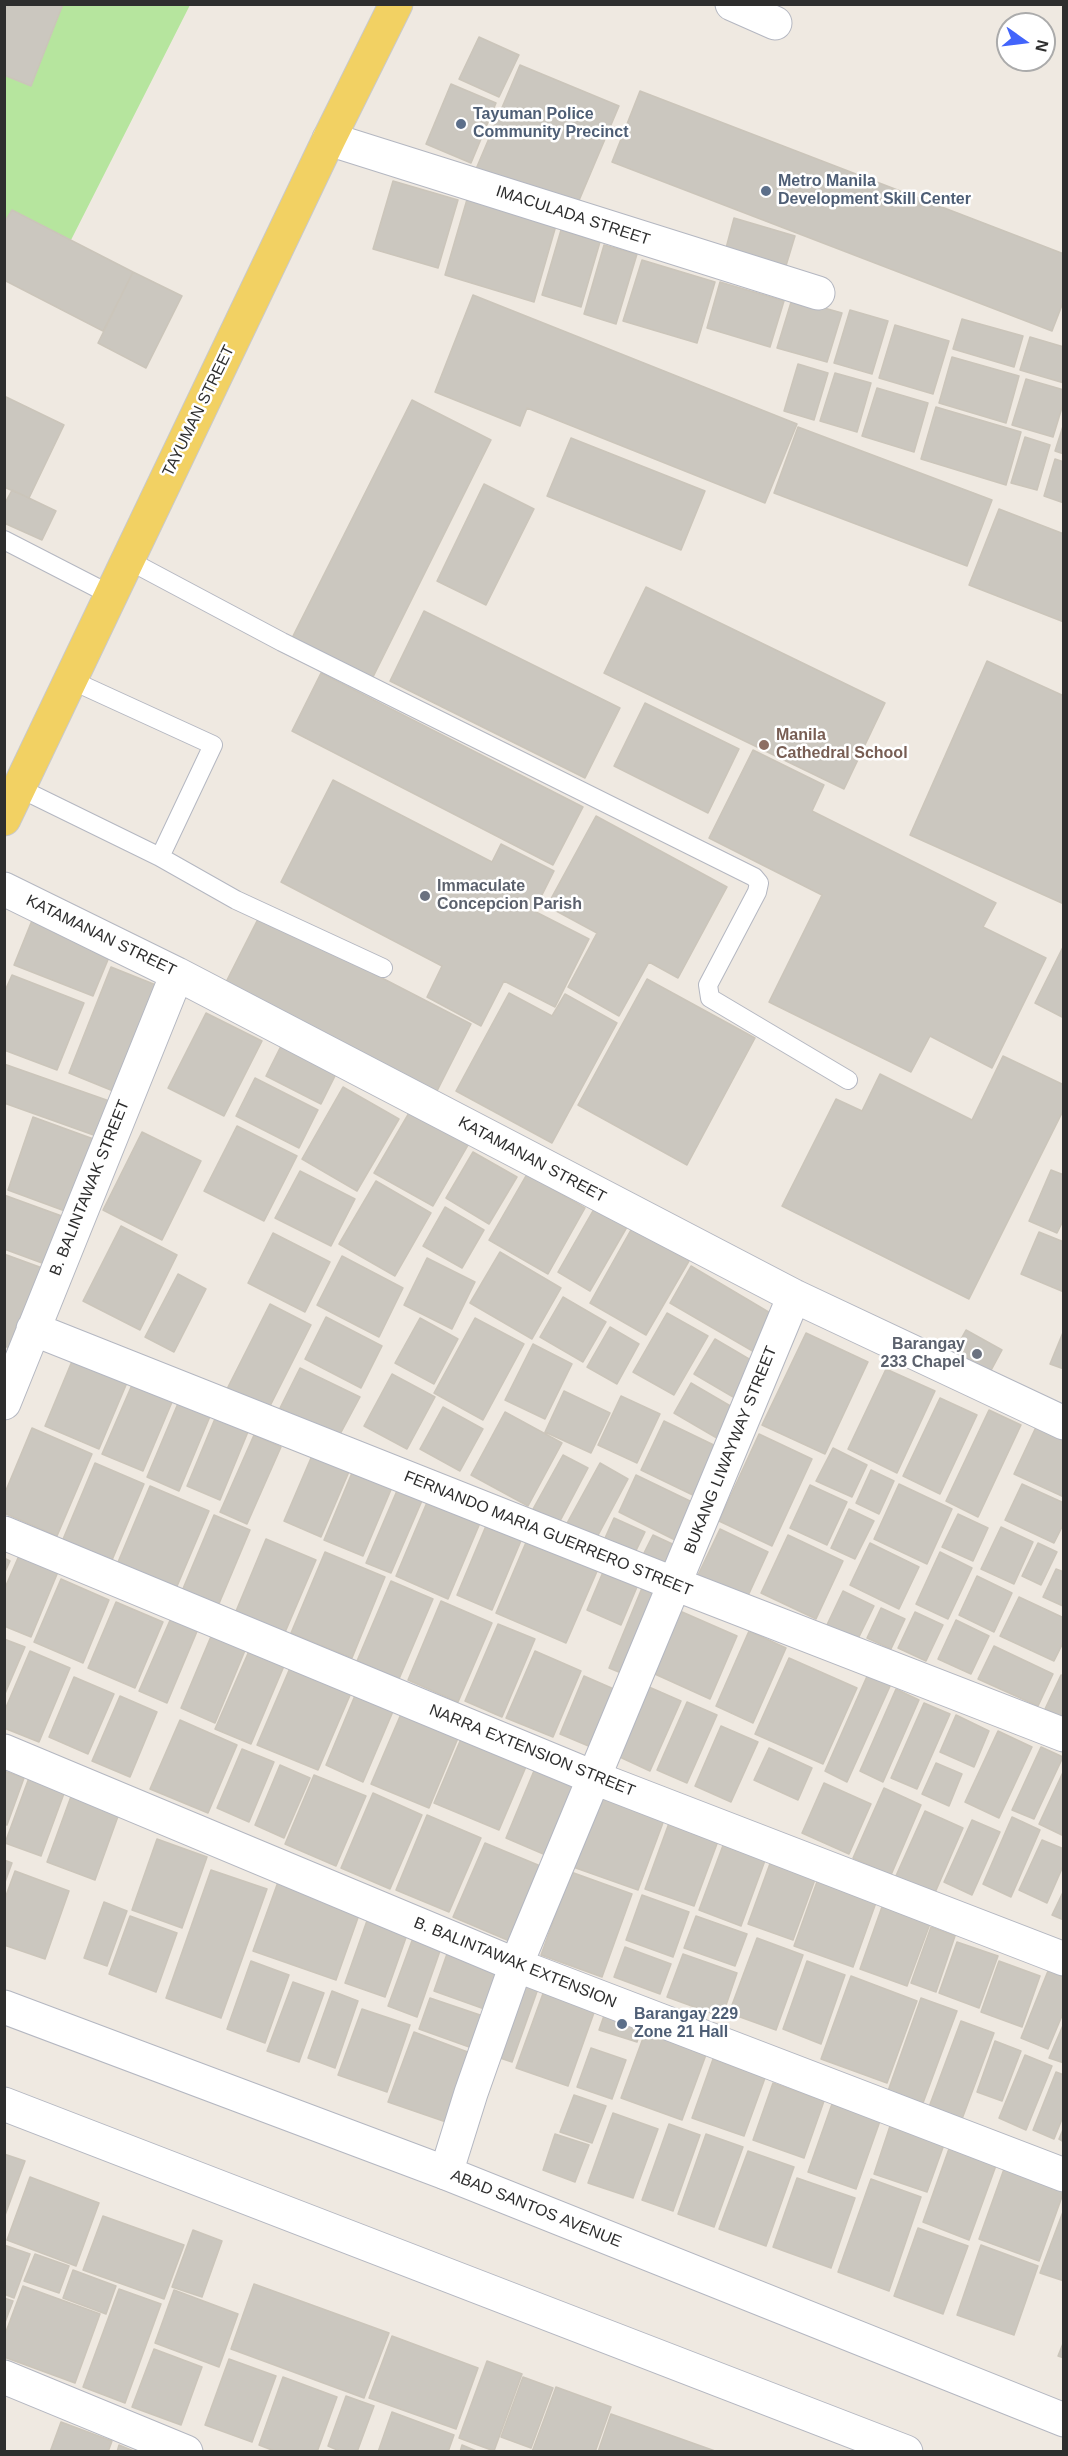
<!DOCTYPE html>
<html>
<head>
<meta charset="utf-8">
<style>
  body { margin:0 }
  #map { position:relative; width:1068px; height:2456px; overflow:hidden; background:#efe9e1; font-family:Helvetica,sans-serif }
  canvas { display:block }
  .frame { position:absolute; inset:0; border:6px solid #2e2e2e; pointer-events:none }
  .north { position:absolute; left:996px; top:12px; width:60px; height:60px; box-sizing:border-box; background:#fff; border:2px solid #ababab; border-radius:50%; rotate:104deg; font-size:16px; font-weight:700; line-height:24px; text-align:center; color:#2e2e2e }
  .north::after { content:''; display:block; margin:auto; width:21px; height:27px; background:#4264fb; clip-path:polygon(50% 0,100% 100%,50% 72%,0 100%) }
</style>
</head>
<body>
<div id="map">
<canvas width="1068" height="2456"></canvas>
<div class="frame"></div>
<div class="north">N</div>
</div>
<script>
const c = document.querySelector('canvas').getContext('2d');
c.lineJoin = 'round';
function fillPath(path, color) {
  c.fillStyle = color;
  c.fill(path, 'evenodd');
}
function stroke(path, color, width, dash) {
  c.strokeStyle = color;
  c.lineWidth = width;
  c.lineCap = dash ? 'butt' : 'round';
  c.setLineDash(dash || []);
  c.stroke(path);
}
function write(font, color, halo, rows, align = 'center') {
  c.font = font + ' Helvetica,sans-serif';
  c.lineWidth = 5;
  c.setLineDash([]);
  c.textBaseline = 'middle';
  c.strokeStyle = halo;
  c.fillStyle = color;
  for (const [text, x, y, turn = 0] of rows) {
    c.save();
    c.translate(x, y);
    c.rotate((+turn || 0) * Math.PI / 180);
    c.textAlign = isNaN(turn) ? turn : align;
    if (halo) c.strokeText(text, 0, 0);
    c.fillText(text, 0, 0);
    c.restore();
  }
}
fillPath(new Path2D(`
  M63,5H190L71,240L12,210L5,223V75Z`), '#b6e59e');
const building = new Path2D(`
  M4,4H63L31,86L4,75Z
  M479,37L519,55L499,97L459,79Z
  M520,65L619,106L575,210L476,169Z
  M451,84L496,103L471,163L426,144Z
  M640,91L1064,254V300L1052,331L612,162Z
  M393,181L458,200L438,268L373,249Z
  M468,196L557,222L534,302L445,275Z
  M12,210L133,272L103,331L4,280V223Z
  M734,218L795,236L785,269L725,252Z
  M561,230L600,242L581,307L542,295Z
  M604,245L637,254L616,324L584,314Z
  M642,260L715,282L697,343L623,321Z
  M133,272L182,296L146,368L98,343Z
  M720,282L784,301L770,347L707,328Z
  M473,295L797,424L765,503L527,408L520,426L435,392Z
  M792,299L842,313L827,362L777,348Z
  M850,310L888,321L872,374L834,363Z
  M962,319L1023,336L1014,367L953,349Z
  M895,325L949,341L933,394L879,378Z
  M1030,337L1064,347V383L1020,370Z
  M952,357L1019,376L1006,423L939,403Z
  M798,364L828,373L814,420L784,411Z
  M835,373L871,383L857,432L820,421Z
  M1026,379L1064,390V401L1053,437L1012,425Z
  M877,388L928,403L914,452L862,436Z
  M4,396L64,425L29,498L4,487Z
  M412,400L491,440L372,679L292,638Z
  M936,407L1021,432L1006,485L921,459Z
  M1064,423V454L1055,451Z
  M798,427L992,500L967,566L774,493Z
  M1025,437L1050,445L1037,490L1011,483Z
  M571,438L705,491L681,550L547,496Z
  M1055,459L1064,462V503L1044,496Z
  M484,484L534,509L486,605L437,581Z
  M12,490L56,511L42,540L4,523V505Z
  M999,509L1064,534V622L969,585Z
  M646,587L885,703L844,789L604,673Z
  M424,611L620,708L585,778L390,681Z
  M987,661L1064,696V904L910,835Z
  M321,673L583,807L553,865L292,731Z
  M645,703L739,749L708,813L614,766Z
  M753,750L824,785L812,811L996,903L983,927L1046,958L992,1068L930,1036L911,1072L769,1002L822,895L709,838Z
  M333,780L492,862L501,844L554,871L534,911L589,939L555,1007L504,981L481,1026L427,997L442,966L281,882Z
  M596,816L727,887L678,978L649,962L619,1016L568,987L597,933L547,906Z
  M260,915L471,1024L436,1093L225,984Z
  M33,918L112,950L93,996L14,965Z
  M1064,945V1018L1035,1003Z
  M111,967L166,989L123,1095L69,1073Z
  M12,975L84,1003L57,1070L4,1050V993Z
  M647,979L755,1038L687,1165L578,1105Z
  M509,993L552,1016L565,994L617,1023L552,1143L456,1091Z
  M206,1013L262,1041L224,1116L168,1088Z
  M282,1044L337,1072L321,1104L266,1076Z
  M1003,1056L1064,1085V1109L969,1299L782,1206L836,1099L862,1111L880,1074L972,1120Z
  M4,1064L115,1103L102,1138L4,1103Z
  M255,1078L318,1110L299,1148L236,1116Z
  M343,1087L399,1119L357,1191L302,1159Z
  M413,1106L471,1140L433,1206L374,1173Z
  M33,1117L99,1141L73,1214L8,1190Z
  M237,1126L297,1156L264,1221L204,1191Z
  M142,1132L201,1161L162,1240L103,1210Z
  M473,1152L517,1177L489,1224L446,1198Z
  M1051,1170L1064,1175V1219L1057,1233L1029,1221Z
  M300,1171L355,1199L331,1246L275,1218Z
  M527,1174L585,1208L548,1274L489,1240Z
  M376,1181L431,1213L395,1276L339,1244Z
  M4,1195L70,1219L53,1267L4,1249Z
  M445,1207L484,1230L462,1268L423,1246Z
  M594,1209L627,1227L590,1291L558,1272Z
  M121,1226L177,1255L140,1330L83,1301Z
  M632,1228L689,1261L646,1335L590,1303Z
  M1039,1232L1064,1242V1292L1021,1274Z
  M273,1233L330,1262L305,1312L248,1283Z
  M500,1252L561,1288L532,1339L470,1303Z
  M4,1254L45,1269L16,1350L4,1346Z
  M342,1256L403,1288L379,1337L317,1305Z
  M427,1258L475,1282L452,1329L404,1305Z
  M691,1266L777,1317L756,1353L670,1303Z
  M178,1274L206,1289L174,1352L145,1337Z
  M563,1297L606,1322L583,1362L540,1337Z
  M270,1304L311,1325L268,1410L227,1389Z
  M667,1313L708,1336L674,1395L633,1372Z
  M326,1317L382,1346L361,1388L305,1359Z
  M420,1318L458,1339L434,1384L395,1363Z
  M475,1318L524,1344L483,1420L434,1393Z
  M610,1327L639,1344L617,1384L587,1367Z
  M966,1330L1002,1350L988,1376L951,1357Z
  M1064,1330V1369L1050,1364Z
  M806,1333L868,1362L825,1454L762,1425Z
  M715,1339L761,1366L740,1401L694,1374Z
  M533,1344L572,1364L545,1419L505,1400Z
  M75,1354L129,1378L99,1449L45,1426Z
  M300,1368L360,1397L338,1438L280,1408Z
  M886,1369L935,1391L897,1473L848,1449Z
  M392,1374L435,1397L407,1449L364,1426Z
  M135,1378L175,1395L143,1471L102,1454Z
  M691,1383L739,1411L722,1441L674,1413Z
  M564,1391L610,1413L591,1453L545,1432Z
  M621,1396L660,1414L637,1463L598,1445Z
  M940,1398L977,1415L940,1494L903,1476Z
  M179,1401L211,1414L179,1491L147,1477Z
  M443,1407L483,1429L460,1471L420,1449Z
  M219,1409L252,1422L220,1500L187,1486Z
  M989,1410L1021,1425L978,1517L946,1501Z
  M505,1412L562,1443L528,1506L471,1475Z
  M664,1421L722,1449L699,1498L641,1470Z
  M1036,1427L1064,1440V1497L1014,1474Z
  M32,1428L92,1454L57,1536L4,1513V1495Z
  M759,1434L812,1459L772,1546L719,1521Z
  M254,1435L281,1447L247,1524L220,1512Z
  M317,1444L354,1460L321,1537L284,1521Z
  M833,1448L867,1465L852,1497L816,1481Z
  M563,1455L588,1468L559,1523L533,1509Z
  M95,1463L144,1484L110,1565L61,1544Z
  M600,1463L628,1479L595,1541L566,1525Z
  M354,1468L393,1485L363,1556L324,1540Z
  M871,1470L894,1481L879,1514L856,1503Z
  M636,1475L692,1502L675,1540L619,1512Z
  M899,1484L952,1509L927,1564L874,1539Z
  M1022,1484L1064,1503V1523L1054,1543L1005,1520Z
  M810,1485L847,1502L827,1545L790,1528Z
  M150,1486L209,1511L175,1591L116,1567Z
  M399,1486L424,1496L391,1573L366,1563Z
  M428,1500L480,1523L448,1599L396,1576Z
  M849,1509L874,1521L855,1559L831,1548Z
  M958,1514L988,1528L973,1561L942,1547Z
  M214,1515L250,1530L218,1606L182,1591Z
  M614,1518L645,1532L631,1561L601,1547Z
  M488,1521L523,1536L492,1610L457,1595Z
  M1001,1527L1033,1542L1014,1584L981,1569Z
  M720,1529L768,1552L747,1598L698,1575Z
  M653,1535L681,1548L669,1575L640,1561Z
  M788,1535L843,1561L816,1619L761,1593Z
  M266,1539L316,1560L283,1637L234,1616Z
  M527,1540L598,1569L566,1643L496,1613Z
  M870,1543L919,1567L899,1609L850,1585Z
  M1038,1543L1057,1552L1041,1585L1022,1576Z
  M21,1551L60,1567L31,1637L4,1626V1590Z
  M325,1552L385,1577L352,1658L291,1633Z
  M940,1552L972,1568L948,1619L916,1604Z
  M4,1558L10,1561L4,1574Z
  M1056,1569L1064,1572L1063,1606L1043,1597Z
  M603,1572L637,1587L621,1625L587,1610Z
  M977,1576L1012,1593L994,1632L959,1615Z
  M61,1579L109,1600L83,1663L34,1642Z
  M391,1581L433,1599L399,1679L357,1661Z
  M642,1588L665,1598L631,1677L609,1668Z
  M843,1591L874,1606L856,1643L825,1629Z
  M1019,1597L1064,1618V1641L1054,1661L1000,1636Z
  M441,1601L492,1623L458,1702L408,1680Z
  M116,1602L163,1622L135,1688L88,1668Z
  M673,1608L737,1636L710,1699L646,1670Z
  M881,1608L905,1619L891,1649L867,1638Z
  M915,1612L943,1625L926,1661L898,1648Z
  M171,1618L198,1629L167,1703L139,1691Z
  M956,1620L989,1636L971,1674L938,1659Z
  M498,1624L535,1639L502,1717L465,1701Z
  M749,1631L786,1648L753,1723L716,1706Z
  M212,1634L246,1648L215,1723L181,1708Z
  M4,1639L25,1647L4,1696Z
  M994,1646L1053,1674L1038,1706L978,1679Z
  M30,1651L70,1668L39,1742L4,1728V1712Z
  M249,1651L284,1666L251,1744L215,1729Z
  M535,1651L581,1671L553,1737L506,1718Z
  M789,1658L857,1688L823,1764L755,1734Z
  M290,1668L351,1693L318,1770L257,1745Z
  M868,1674L891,1684L847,1782L825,1771Z
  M1061,1675L1064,1676V1718L1045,1709Z
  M584,1676L623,1693L598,1750L560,1734Z
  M74,1677L114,1694L88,1754L49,1737Z
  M642,1684L681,1701L650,1771L611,1753Z
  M896,1689L919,1700L883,1782L860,1771Z
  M356,1693L394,1709L363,1782L326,1765Z
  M120,1696L157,1712L130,1777L92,1761Z
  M687,1702L717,1715L687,1783L657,1770Z
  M924,1703L950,1714L917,1789L891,1778Z
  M401,1714L458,1738L429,1808L371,1784Z
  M956,1715L989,1731L974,1767L940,1752Z
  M180,1720L237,1745L208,1813L150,1789Z
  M721,1726L758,1742L731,1802L695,1786Z
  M998,1731L1032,1747L999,1818L965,1802Z
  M463,1734L528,1762L499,1830L434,1803Z
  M1041,1747L1063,1757L1034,1819L1012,1810Z
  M769,1748L812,1768L798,1800L754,1780Z
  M242,1749L274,1762L249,1822L217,1808Z
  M936,1763L962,1774L949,1806L922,1794Z
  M280,1765L310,1778L284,1838L255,1825Z
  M536,1766L585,1787L555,1859L506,1838Z
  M1064,1770V1836L1039,1824Z
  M4,1771L24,1778L7,1825L4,1824Z
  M30,1775L66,1788L41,1856L5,1843Z
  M314,1775L366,1796L336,1866L285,1844Z
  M824,1783L871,1804L849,1854L802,1833Z
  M884,1788L921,1805L891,1875L853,1858Z
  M73,1791L121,1808L95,1880L47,1862Z
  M373,1793L422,1815L390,1889L341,1868Z
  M599,1797L664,1820L638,1890L573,1867Z
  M925,1811L963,1828L934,1895L895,1878Z
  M427,1815L481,1838L449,1912L396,1890Z
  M1012,1817L1040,1830L1011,1897L983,1884Z
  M972,1820L1000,1832L972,1895L944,1882Z
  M669,1823L718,1841L694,1906L645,1889Z
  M157,1839L207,1857L182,1928L132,1910Z
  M725,1840L767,1855L741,1926L699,1910Z
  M1042,1840L1064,1849V1864L1047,1903L1019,1890Z
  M485,1843L550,1870L519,1945L453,1917Z
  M772,1858L817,1874L793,1940L748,1924Z
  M4,1860L12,1863L4,1885Z
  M211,1870L267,1889L221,2018L166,1998Z
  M15,1871L69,1891L45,1959L4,1945V1901Z
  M571,1872L632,1894L602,1977L541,1955Z
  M819,1876L878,1897L853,1967L794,1946Z
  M278,1882L360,1912L336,1980L253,1951Z
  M1064,1890V1920L1052,1915Z
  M642,1895L689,1912L673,1957L626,1940Z
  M104,1902L127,1911L107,1966L84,1958Z
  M883,1904L931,1921L907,1986L860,1969Z
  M369,1915L409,1929L385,1997L345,1983Z
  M130,1916L177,1933L156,1992L109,1974Z
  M696,1916L747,1934L735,1966L684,1948Z
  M931,1927L955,1936L936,1992L911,1983Z
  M413,1938L441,1948L417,2017L388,2006Z
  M757,1938L803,1955L776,2030L729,2013Z
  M957,1942L998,1956L979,2008L939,1993Z
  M625,1947L671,1964L660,1994L614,1977Z
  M448,1951L504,1970L490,2011L434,1991Z
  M683,1954L737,1973L722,2017L667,1997Z
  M251,1961L289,1975L265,2043L227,2029Z
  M807,1961L845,1975L821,2044L783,2029Z
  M999,1961L1040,1976L1022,2027L981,2012Z
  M1048,1971L1064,1977V2011L1048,2049L1021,2038Z
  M851,1976L917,2001L887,2083L821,2059Z
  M522,1979L539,1986L512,2062L494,2056Z
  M293,1982L324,1993L299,2062L267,2051Z
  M545,1988L596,2007L568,2086L516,2068Z
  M332,1991L358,2001L335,2068L308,2058Z
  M430,1998L483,2016L472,2048L419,2029Z
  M921,1998L957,2011L923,2103L888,2091Z
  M607,2007L644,2019L637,2042L599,2030Z
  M362,2009L410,2025L387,2092L338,2075Z
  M961,2021L994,2033L962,2119L929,2107Z
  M1064,2023V2063L1049,2058Z
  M646,2030L707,2052L682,2120L621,2098Z
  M414,2032L473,2054L449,2123L388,2102Z
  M995,2041L1021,2051L1002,2101L977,2092Z
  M591,2048L626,2060L612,2099L577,2087Z
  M1025,2055L1052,2066L1026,2130L999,2118Z
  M713,2059L765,2078L744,2136L692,2118Z
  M1056,2072L1064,2075V2114L1054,2139L1033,2130Z
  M773,2083L824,2101L804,2158L753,2140Z
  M574,2095L606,2106L592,2143L560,2132Z
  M832,2104L880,2121L856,2189L808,2172Z
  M613,2113L658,2129L633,2198L588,2183Z
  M892,2120L946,2139L927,2192L874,2174Z
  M669,2124L700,2135L673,2211L642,2200Z
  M1064,2127V2142L1059,2139Z
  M555,2134L589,2145L575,2182L543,2170Z
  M706,2134L743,2147L714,2227L678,2214Z
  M951,2143L998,2160L969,2240L923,2222Z
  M748,2151L794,2167L766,2246L719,2229Z
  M4,2154L25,2161L4,2218Z
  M1004,2169L1064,2191L1039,2261L979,2239Z
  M30,2177L99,2203L76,2266L7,2240Z
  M797,2178L855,2198L831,2268L773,2247Z
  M871,2179L921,2197L889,2291L838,2272Z
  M1064,2209V2281L1040,2273Z
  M103,2216L184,2245L164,2299L83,2270Z
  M918,2228L968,2246L943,2314L894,2296Z
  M193,2230L222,2241L202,2297L172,2287Z
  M4,2245L30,2254L14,2298L4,2294Z
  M981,2245L1038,2266L1014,2335L957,2315Z
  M35,2254L69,2266L59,2293L24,2281Z
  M73,2270L116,2286L106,2314L63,2298Z
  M254,2284L389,2333L364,2398L231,2349Z
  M23,2286L100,2314L75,2383L4,2357V2337Z
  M119,2289L161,2304L125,2403L83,2387Z
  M174,2290L238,2314L219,2367L155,2343Z
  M4,2298L13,2301L4,2325Z
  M392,2336L478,2368L456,2429L369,2398Z
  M1064,2341V2358L1058,2356Z
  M154,2349L202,2367L181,2425L132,2407Z
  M229,2359L276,2376L252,2442L205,2425Z
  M487,2361L522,2374L494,2451L459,2438Z
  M283,2377L337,2397L317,2452H277L259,2445Z
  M523,2377L553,2388L531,2448L501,2437Z
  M556,2387L611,2407L595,2452H532Z
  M346,2396L374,2406L357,2452H342L328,2446Z
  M392,2412L454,2435L448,2452H378Z
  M611,2414L715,2451V2452H598Z
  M61,2422L112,2441L108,2452H50Z
  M119,2445L136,2452H117Z
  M462,2445L479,2452H460Z`);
fillPath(building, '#cbc7bf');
stroke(building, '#cbc5ba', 1.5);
const lane = new Path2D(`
  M4,540L111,595
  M128,560L282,642L754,877L759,883L757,892L708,985L710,998L848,1080
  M71,680L213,745L160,857L236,900L383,968
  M19,788L160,857`);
const street = new Path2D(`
  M732,4L775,23
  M329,139L818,293
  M4,889L177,974L794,1296L1064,1423
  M33,1329L675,1584L1064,1735
  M4,1403L177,974
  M4,1533L595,1778L1064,1959
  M4,1751L516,1965L1064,2175
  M446,2173L471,2093L516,1965L794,1296
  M4,2377L186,2452`);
const secondary = new Path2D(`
  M4,2007L446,2173L1064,2420
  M4,2104L906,2452`);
const primary = new Path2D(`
  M4,819L329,139L396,4`);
stroke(lane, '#b4b7c1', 20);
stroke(street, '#b4b7c1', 35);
stroke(secondary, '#b4b7c1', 35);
stroke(primary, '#c9c9c9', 35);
stroke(lane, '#fff', 18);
stroke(street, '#fff', 33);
stroke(secondary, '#fff', 33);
stroke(primary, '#f2d163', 33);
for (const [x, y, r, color] of [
  [461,124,6,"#5c6f8a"],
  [766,191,6,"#5c6f8a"],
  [764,745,6,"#8d6e63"],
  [425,896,6,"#6b7280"],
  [977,1354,6,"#6b7280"],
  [622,2024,6,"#5c6f8a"]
]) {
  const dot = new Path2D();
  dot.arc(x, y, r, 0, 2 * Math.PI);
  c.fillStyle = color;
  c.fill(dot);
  stroke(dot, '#fff', 2);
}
write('bold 16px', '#4e5e75', '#fff', [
  ["Tayuman Police",473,115],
  ["Community Precinct",473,133],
  ["Metro Manila",778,182],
  ["Development Skill Center",778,200],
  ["Barangay 229",634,2015],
  ["Zone 21 Hall",634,2033]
], 'left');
write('16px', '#2e2e2e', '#fff', [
  ["IMACULADA STREET",573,216,18],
  ["TAYUMAN STREET",199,411,-64],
  ["KATAMANAN STREET",101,936,26],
  ["KATAMANAN STREET",532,1160,28],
  ["B. BALINTAWAK STREET",90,1188,-68],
  ["BUKANG LIWAYWAY STREET",731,1450,-68],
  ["FERNANDO MARIA GUERRERO STREET",548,1534,22],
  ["NARRA EXTENSION STREET",532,1751,22],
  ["B. BALINTAWAK EXTENSION",515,1963,22],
  ["ABAD SANTOS AVENUE",536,2209,22]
]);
write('bold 16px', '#785e54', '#fff', [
  ["Manila",776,736],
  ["Cathedral School",776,754]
], 'left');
write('bold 16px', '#5b616d', '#fff', [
  ["Immaculate",437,887],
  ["Concepcion Parish",437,905],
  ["Barangay",965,1345,"right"],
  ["233 Chapel",965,1363,"right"]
], 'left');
</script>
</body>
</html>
